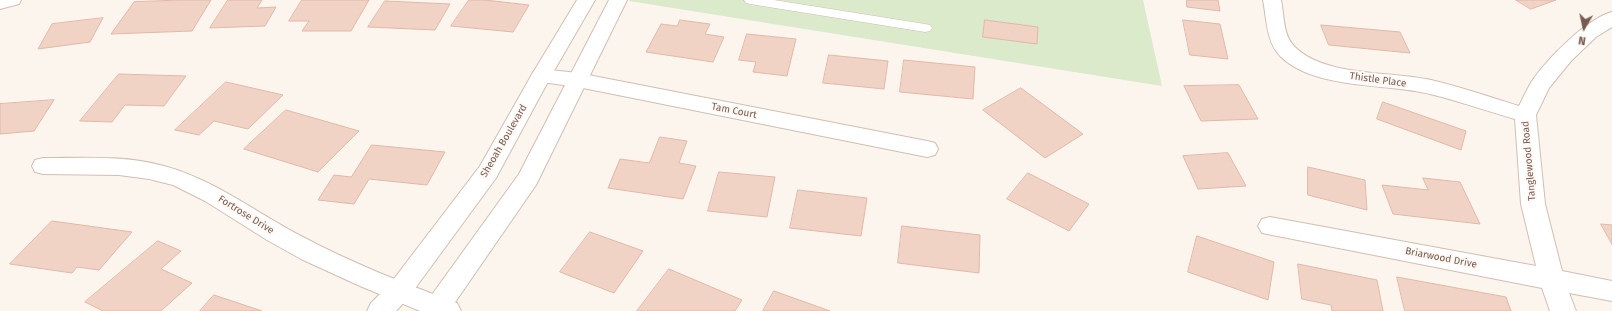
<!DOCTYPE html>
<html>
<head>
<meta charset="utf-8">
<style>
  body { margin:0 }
  #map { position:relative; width:1612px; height:311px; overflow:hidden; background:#fcf5ed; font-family:"Fira Sans",sans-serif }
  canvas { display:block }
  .north { position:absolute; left:1564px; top:8px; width:40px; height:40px; -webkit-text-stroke:3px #fef9f4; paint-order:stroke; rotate:189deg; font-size:11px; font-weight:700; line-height:16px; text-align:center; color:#785a4f }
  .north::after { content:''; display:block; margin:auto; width:14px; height:18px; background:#785a4f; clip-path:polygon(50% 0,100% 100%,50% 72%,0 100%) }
</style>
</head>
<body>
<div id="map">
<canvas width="1612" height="311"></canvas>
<div class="north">N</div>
</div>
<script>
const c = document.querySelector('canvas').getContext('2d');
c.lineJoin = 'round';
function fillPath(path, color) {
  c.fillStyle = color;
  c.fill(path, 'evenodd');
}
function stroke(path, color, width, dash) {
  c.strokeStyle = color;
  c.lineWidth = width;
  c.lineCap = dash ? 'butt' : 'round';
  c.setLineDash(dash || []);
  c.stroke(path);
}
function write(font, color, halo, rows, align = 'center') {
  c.font = font + ' "Fira Sans",sans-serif';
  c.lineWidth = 4;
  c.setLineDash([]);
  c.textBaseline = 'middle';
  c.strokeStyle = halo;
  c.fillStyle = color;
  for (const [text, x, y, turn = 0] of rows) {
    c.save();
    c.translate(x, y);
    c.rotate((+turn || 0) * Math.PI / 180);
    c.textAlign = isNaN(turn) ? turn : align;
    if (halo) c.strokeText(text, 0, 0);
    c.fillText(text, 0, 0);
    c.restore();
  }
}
fillPath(new Path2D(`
  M630,0H1143L1162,86L629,1Z`), '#daeacb');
const building = new Path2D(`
  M181,0H211L192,31L111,34L134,2Z
  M228,0H262L257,8L276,7L265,26L210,28Z
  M302,0H369L351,31H302L309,21H289Z
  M469,0H485L529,5L513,32L451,26Z
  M1187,0H1218L1220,11L1187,7Z
  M1516,0H1556L1531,9Z
  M385,1L450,4L435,30L368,27Z
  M103,18L90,42L38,49L52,24Z
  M680,20L710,24L705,34L724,37L713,62L646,52L661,24L677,26Z
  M985,20L1038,27L1037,44L983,37Z
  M1183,20L1220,24L1228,59L1190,55Z
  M1321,25L1400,32L1410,53L1329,45Z
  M747,34L796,39L787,76L753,72L756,62L739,60Z
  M829,55L888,61L884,89L823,83Z
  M904,60L975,67L973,99L900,92Z
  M119,74L186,76L164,106L125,105L112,122L80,121Z
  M226,82L283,95L248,129L214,121L199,135L175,130Z
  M1239,85L1258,119L1201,121L1184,86Z
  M1021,88L1083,134L1045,158L983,110Z
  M54,100L34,131L0,134V104Z
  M1383,102L1466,131L1461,150L1377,119Z
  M286,110L359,131L318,172L244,149Z
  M660,137L687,141L679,163L696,166L683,199L608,188L620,159L649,163Z
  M372,145L445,152L427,185L369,179L354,204L318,200L334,175L351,177Z
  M1228,153L1246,186L1198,189L1183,156Z
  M1308,167L1365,180L1367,210L1308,195Z
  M719,172L775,177L767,217L708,211Z
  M1028,173L1089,204L1069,231L1007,199Z
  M1423,178L1460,182L1480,224L1393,214L1382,185L1428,190Z
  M798,190L867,198L861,236L790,228Z
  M52,221L132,232L99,270L77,267L72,273L10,264Z
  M1601,224L1612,225V244Z
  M902,226L980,235L979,273L898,263Z
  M590,232L643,251L614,293L560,272Z
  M1197,236L1274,262L1268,300L1188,272Z
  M158,241L181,251L161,269L192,283L161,311H103L85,302Z
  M1298,264L1377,280L1383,311H1332L1331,305L1302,299Z
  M669,269L742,300L735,311H637Z
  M1397,277L1506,297L1511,311H1405Z
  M774,291L830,311H763Z
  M214,295L262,311H200Z`);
fillPath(building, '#f0d3c5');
stroke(building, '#e2b8a7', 1);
const service = new Path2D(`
  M744,0H774L925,24L930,25L932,28L930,31L925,32L750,4L746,3Z`);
const minor = new Path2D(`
  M0,0H21L19,4L0,9Z
  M1263,0H1281C1284,14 1283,35 1294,46C1323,77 1392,71 1431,80C1461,87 1490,97 1519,106C1523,98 1527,89 1532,81C1547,59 1586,19 1612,12V27L1596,37L1571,61L1549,88L1536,115L1545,204L1562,271L1612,281V301L1569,293L1576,311H1550L1542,288L1262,233L1258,226L1262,219L1270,217L1536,266L1521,204L1515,119C1487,111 1459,101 1430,94C1386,83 1316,90 1281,57C1266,42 1267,20 1263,0Z
  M541,69L578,73L927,141L935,143L938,149L935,155L927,157L578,87L534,81L531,76L534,71Z
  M43,158C83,158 125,155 164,166C215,180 255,212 301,236C351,263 404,283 457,303L461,311H420L360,286L301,259L267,240L205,201L173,185L149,179L119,175L43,174L35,172L32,166L35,160Z`);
const tertiary = new Path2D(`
  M577,0H595L551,76L496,178L408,298L396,311H367L371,303L390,284L480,166L531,76Z
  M609,0H627L536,185L449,311H422L426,303L519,174Z`);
stroke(service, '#d1beb4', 1);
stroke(minor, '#d1beb4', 2);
stroke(tertiary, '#d1beb4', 2);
fillPath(service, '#fff');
fillPath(minor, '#fff');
fillPath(tertiary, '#fff');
write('10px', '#785a4f', '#fef9f4', [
  ["Thistle Place",1378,80,8],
  ["Tam Court",734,111,11],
  ["Sheoah Boulevard",504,141,-60],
  ["Tanglewood Road",1529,161,-95],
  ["Fortrose Drive",246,215,32],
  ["Briarwood Drive",1441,258,11]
]);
</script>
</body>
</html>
